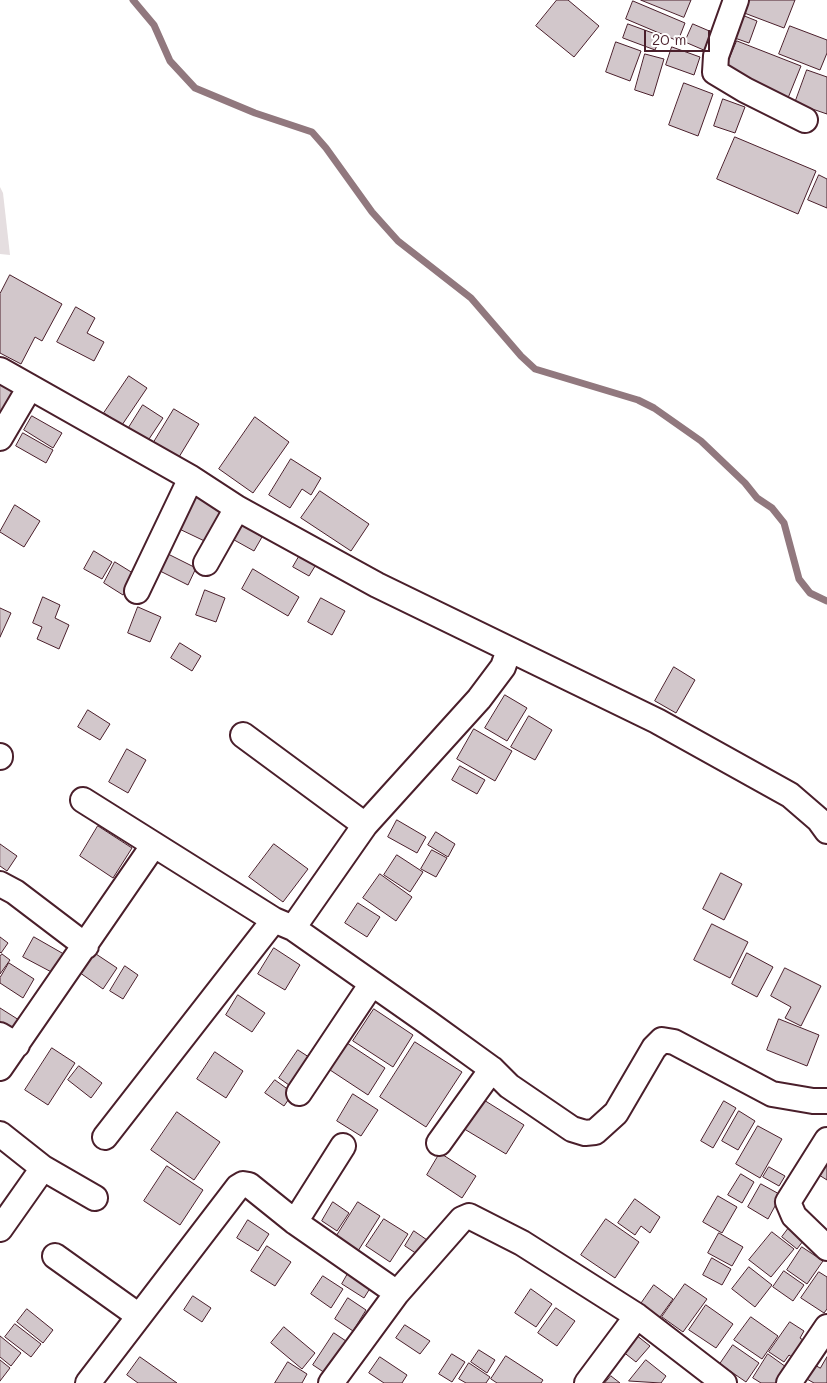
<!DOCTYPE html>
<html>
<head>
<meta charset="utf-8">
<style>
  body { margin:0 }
  #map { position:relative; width:827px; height:1383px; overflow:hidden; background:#fff; font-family:Mali,sans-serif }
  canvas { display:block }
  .scale { position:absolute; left:644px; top:30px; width:66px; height:22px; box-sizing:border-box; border:2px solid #4a1f2b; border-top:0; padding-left:6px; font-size:15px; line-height:18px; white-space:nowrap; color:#4a1f2b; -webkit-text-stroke:4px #fff; paint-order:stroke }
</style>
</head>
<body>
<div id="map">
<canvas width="827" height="1383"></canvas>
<div class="scale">20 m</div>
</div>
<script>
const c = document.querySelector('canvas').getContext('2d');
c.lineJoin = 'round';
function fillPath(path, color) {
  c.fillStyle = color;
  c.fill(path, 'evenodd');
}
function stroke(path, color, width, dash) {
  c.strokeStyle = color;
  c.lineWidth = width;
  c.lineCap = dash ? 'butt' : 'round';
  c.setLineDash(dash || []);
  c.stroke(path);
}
fillPath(new Path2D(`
  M0,187L3,193L10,255L0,254Z`), '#e5dee0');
stroke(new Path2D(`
  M133,0L154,25L170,61L195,88L255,113L312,132L326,148L372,212L398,241L471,298L521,356L535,369L638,400L654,408L701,441L745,483L757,498L772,508L784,523L799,579L810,593L827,601`), '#91787e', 7);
const building = new Path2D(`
  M557,0H568L599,26L574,57L536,26Z
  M641,0H691L684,17Z
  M743,0H795L784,28L739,11Z
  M633,1L685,23L678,41L626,19Z
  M737,13L757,21L749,43L729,36Z
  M628,24L661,36L655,50L623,38Z
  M693,24L714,33L706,51L685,42Z
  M790,26L827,40V53L820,70L779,54Z
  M737,41L801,66L788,98L724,72Z
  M616,42L641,51L630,81L606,72Z
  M672,47L700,57L694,75L666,65Z
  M645,54L664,59L653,96L635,90Z
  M807,70L827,77V114L795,103Z
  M684,83L713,94L698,136L669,125Z
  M723,99L745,107L735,133L714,126Z
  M735,137L816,171L798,214L717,179Z
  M819,175L827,179V208L808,200Z
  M10,275L62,304L42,341L35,337L21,364L0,353V294Z
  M76,307L95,318L87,333L104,342L94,361L57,342Z
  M129,376L147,388L122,425L104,413Z
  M0,383L14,391L0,415Z
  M143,405L163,418L147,442L128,429Z
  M174,409L199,424L176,462L151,447Z
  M32,416L62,433L53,448L24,430Z
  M255,417L289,442L253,493L219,469Z
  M23,433L53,450L46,463L16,446Z
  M291,459L321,478L311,495L302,489L290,508L269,495Z
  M320,491L369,524L351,551L301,518Z
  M190,493L231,513L215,546L173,526Z
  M15,505L40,521L24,547L0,532Z
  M236,521L262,537L254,551L227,536Z
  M304,548L320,558L309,576L293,567Z
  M94,551L112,562L102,579L84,569Z
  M166,553L196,568L188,585L158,570Z
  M115,562L136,575L123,595L104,583Z
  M253,569L299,597L288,616L242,589Z
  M205,590L225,598L216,622L196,615Z
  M43,597L60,605L55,618L69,625L59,649L37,639L42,627L33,623Z
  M321,598L345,611L332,635L308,622Z
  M138,607L161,617L150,642L128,633Z
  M0,608L11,613L0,637Z
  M180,643L201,656L192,671L171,658Z
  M674,667L695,680L676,713L655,701Z
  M505,695L527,708L507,741L485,728Z
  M88,710L110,724L100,740L78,727Z
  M529,716L552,730L535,760L511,747Z
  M474,729L512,751L495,781L457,759Z
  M127,749L146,760L128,793L109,782Z
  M460,766L485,780L477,794L452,780Z
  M397,820L426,837L417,853L388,837Z
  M98,826L132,848L113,878L80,856Z
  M436,832L455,844L448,857L428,845Z
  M0,844L17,856L7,871L0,866Z
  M274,844L308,869L283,902L249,877Z
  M432,850L447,858L436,877L421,869Z
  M397,855L423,872L410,892L384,875Z
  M721,873L742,884L724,920L703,909Z
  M380,874L412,897L396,921L363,898Z
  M358,903L380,917L367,937L345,923Z
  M712,924L748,942L730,978L694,960Z
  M0,937L8,943L1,953L0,952Z
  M34,937L69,957L59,976L23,957Z
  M274,948L300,965L285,990L258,974Z
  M90,950L117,968L103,989L76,970Z
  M747,953L773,967L757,997L732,984Z
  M2,954L10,960L0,974V957Z
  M9,963L34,979L23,998L0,983V978Z
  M125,966L138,975L123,999L110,991Z
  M785,968L821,986L801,1026L785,1018L791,1007L771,996Z
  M238,995L265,1013L252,1032L226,1015Z
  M0,1008L19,1020L9,1037L0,1031Z
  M374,1009L413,1035L393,1067L353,1041Z
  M779,1019L819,1035L807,1066L767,1050Z
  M344,1041L385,1068L368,1095L327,1068Z
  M415,1042L462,1072L426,1127L380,1097Z
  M52,1048L75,1063L48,1105L25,1090Z
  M298,1050L315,1061L296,1090L279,1078Z
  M215,1052L243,1071L226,1098L197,1079Z
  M79,1066L102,1083L91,1098L68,1080Z
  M275,1080L293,1093L284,1106L265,1093Z
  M353,1094L378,1110L361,1136L337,1121Z
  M479,1097L524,1125L506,1154L461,1127Z
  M724,1101L736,1108L713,1148L701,1141Z
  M739,1111L755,1121L738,1150L722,1141Z
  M177,1112L220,1142L194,1180L151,1150Z
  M758,1126L782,1139L760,1178L736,1164Z
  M440,1153L476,1176L462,1198L427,1175Z
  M827,1161V1180L819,1175Z
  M167,1166L203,1190L180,1225L144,1201Z
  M769,1167L785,1176L779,1186L763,1177Z
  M741,1174L754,1182L742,1203L728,1195Z
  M761,1184L781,1195L768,1219L748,1207Z
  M718,1196L737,1207L722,1233L703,1222Z
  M635,1199L660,1217L650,1233L641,1226L635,1235L618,1223Z
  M333,1202L349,1213L337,1231L322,1221Z
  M358,1202L380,1216L358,1251L336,1237Z
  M384,1219L408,1234L390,1262L366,1246Z
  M606,1219L639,1242L615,1278L581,1255Z
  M248,1220L269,1234L258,1251L237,1238Z
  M794,1221L809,1233L797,1249L782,1237Z
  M414,1231L430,1242L420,1256L405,1246Z
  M772,1232L794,1249L771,1277L749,1260Z
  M719,1233L743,1247L732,1266L708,1253Z
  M267,1246L291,1262L275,1286L251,1271Z
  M802,1247L823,1261L807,1284L787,1270Z
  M712,1258L731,1269L722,1285L703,1275Z
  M749,1267L772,1285L755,1307L732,1289Z
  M350,1270L372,1285L364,1298L342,1284Z
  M784,1271L804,1285L793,1301L773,1287Z
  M819,1272L827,1277V1309L824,1313L801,1298Z
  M323,1276L343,1289L331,1308L311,1294Z
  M685,1284L707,1299L683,1332L662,1317Z
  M654,1285L673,1299L655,1324L636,1311Z
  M531,1289L552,1304L536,1327L515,1313Z
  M193,1296L211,1308L202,1322L184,1310Z
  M348,1298L366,1310L353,1331L335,1319Z
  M706,1305L733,1324L716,1348L689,1330Z
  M556,1308L575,1321L557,1346L538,1333Z
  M27,1309L53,1330L43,1343L17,1322Z
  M751,1317L778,1336L762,1359L734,1340Z
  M790,1322L804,1331L800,1338L809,1344L797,1361L789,1355L784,1362L769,1352Z
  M15,1324L41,1344L31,1357L5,1337Z
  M405,1325L430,1341L420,1354L396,1338Z
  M284,1327L315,1353L302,1369L271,1343Z
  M631,1331L650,1346L636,1362L617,1347Z
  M334,1333L346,1341L325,1373L313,1365Z
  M0,1336L21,1353L11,1366L0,1357Z
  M733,1345L759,1363L746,1382L720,1364Z
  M479,1350L495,1360L487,1373L471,1362Z
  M452,1354L465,1362L452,1382L439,1374Z
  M768,1354L793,1372L785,1383H761L753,1378Z
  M506,1356L543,1380L541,1383H497L491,1379Z
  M140,1357L177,1383H138L127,1375Z
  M380,1357L407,1375L402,1383H384L369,1373Z
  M827,1357V1383H814L805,1378L813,1364L820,1368Z
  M0,1360L10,1368L0,1381Z
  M646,1360L666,1376L661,1383L629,1381Z
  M288,1362L307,1374L302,1383H275Z
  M469,1363L490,1377L486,1383H466L459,1379Z
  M611,1376L620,1383H605Z`);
fillPath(building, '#d2c7cb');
stroke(building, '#4a1f2b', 1);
const street = new Path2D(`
  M736,0L716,56L715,72L745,90L805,120
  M0,370L191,478L237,508L377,585L657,721L790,795L819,820L827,831
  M0,438L30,387
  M206,563L237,508
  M137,591L191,478
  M243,735L365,825
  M0,756V757
  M83,800L274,920L293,928L427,1022L492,1069L509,1086L572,1129L585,1133L595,1132L616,1113L654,1048L662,1040L674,1042L772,1094L813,1101H827
  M0,884L15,892L86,946
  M293,928L365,825L479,699L503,667L509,650
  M0,1035L17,1045
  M0,1068L153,846
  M299,1093L371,985
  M0,1134L43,1168
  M105,1137L274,920
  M827,1140L788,1202L794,1216L827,1248
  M439,1143L492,1069
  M295,1222L343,1146
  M0,1229L43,1168L95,1198
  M55,1256L139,1316
  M88,1383L238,1187L243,1184L249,1185L295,1222L397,1293
  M331,1383L397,1293L462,1219L469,1216L522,1243L637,1316L724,1383
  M587,1383L637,1316
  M789,1383L827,1327`);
stroke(street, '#4a1f2b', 28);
stroke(street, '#fff', 24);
</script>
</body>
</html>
